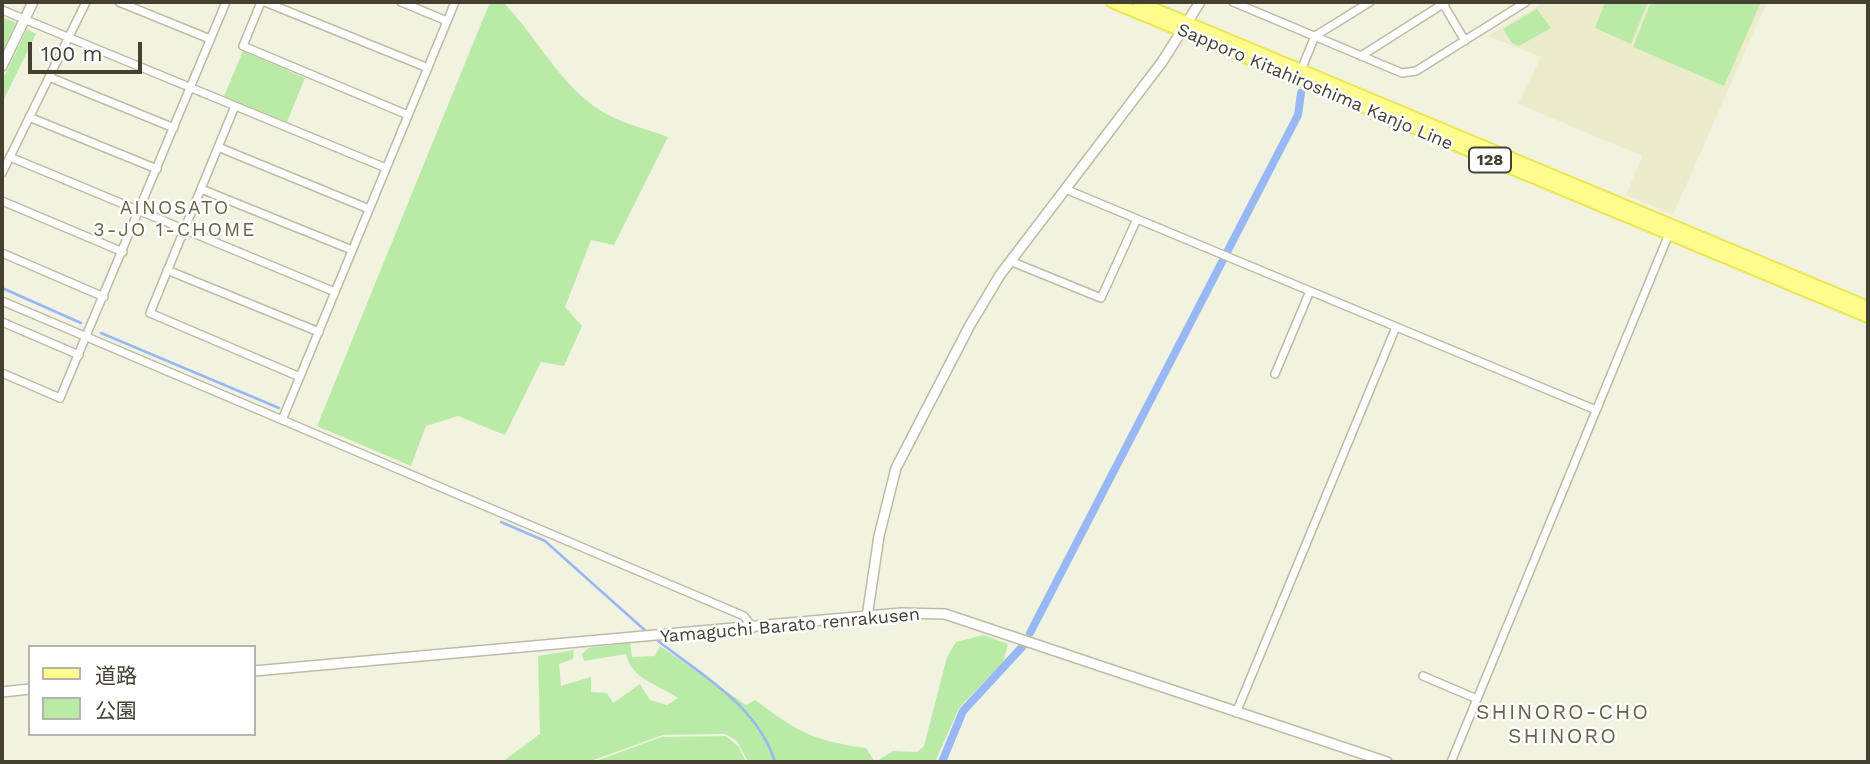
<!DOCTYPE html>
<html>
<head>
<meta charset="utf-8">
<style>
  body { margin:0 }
  #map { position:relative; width:1870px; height:764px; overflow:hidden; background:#f2f2e1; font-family:"Work Sans","Noto Sans JP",sans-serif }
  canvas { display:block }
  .frame { position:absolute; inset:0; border:4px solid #444132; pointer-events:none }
  .legend { position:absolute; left:28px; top:645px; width:228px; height:91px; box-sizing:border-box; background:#fff; border:2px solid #b4b3ad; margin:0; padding:9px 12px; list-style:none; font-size:21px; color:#444132 }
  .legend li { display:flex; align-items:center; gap:14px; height:35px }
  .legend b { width:35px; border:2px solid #b4b3ad }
  .scale { position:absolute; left:28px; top:42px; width:114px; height:32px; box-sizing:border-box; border:4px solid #444132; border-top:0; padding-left:9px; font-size:21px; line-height:24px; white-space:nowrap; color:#444132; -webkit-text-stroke:5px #fff; paint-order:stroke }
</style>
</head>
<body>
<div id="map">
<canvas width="1870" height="764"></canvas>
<div class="frame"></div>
<ul class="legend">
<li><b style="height:9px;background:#fffc8e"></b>道路</li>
<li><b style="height:19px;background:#baeba6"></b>公園</li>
</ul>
<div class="scale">100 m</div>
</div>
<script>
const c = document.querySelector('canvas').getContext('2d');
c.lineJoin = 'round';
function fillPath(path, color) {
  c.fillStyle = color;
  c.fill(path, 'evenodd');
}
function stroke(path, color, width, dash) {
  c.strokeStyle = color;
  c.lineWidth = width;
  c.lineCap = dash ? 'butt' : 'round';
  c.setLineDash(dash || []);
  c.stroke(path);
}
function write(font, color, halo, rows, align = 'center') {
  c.font = font + ' "Work Sans",sans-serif';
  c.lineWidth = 5;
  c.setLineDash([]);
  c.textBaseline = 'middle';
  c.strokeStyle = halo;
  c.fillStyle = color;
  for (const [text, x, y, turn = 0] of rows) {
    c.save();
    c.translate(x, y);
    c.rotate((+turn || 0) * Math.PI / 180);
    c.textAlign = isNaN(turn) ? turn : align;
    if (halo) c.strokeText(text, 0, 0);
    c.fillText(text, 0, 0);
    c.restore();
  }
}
fillPath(new Path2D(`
  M1544,2H1767L1673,215L1626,195L1642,156L1518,104L1541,57L1488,36Z`), '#edecca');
fillPath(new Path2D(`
  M490,2H503C537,37 559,84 601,111C620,123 647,129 668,137L614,245L591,240L565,307L582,326L564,366L541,362L505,435L458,416L426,426L411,466L317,426Z
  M1605,2H1648L1631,44L1595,28Z
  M1651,2H1761L1724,86L1633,47Z
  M1537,9L1551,28L1519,46L1512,43L1503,29Z
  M4,18L16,23L2,52V22Z
  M27,29L36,34L2,103V81Z
  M243,51L305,78L287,122L224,96Z
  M984,635L1008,644L1003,662L959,708L935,762H802L795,760L748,762L737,741L725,734L663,735L588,762H502L540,734L538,656L574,650L573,659L559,664L561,686L591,677V692L607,693L613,703L640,684L650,700L667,705L678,698C658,684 632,680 626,654L584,661L582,654L588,648L630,643L632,657L655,656L660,646L746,705L755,700C799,732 810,740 866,748L875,762L893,751L917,752L924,746L947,657L956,642Z
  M726,736L739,747L746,762H593L662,737Z`), '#baeba6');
stroke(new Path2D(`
  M2,288L81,323
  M101,333L279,408
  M501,522L545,541L648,633
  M653,637C699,674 756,703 775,762`), '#97b7f5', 2.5);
stroke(new Path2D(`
  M1226,254L1298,115L1301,93
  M1030,633L1223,260
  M942,762L963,711L1023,646`), '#97b7f5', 8);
const minor = new Path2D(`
  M119,2L210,39
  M261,2L243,46L408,115
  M265,2L428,68
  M401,2L447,21
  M1233,2L1402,73L1416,71L1526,2
  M1442,2L1465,41
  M2,10L386,168
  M1361,56L1446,2
  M1301,70L1315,36L1370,2
  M49,77L174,128
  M235,106L150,313L300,377
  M29,117L157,169
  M218,147L369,209
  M10,157L335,292
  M2,173L86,2
  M201,189L352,250
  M1065,189L1596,410
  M2,201L123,252
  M2,253L104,297
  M1010,261L1101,298L1137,219
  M167,270L319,332
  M2,301L744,616L753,628
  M2,322L79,355
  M2,373L60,398L226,2
  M1275,374L1310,291
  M282,420L455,2
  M1423,676L1477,699
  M1236,713L1396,327
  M1451,762L1669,234`);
const tertiary = new Path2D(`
  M2,66L33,2
  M867,617L879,536L896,468L970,325L1000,275L1162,62L1200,2
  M254,671L901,613L945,614L1387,762
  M2,692L30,689`);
const primary = new Path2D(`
  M1112,2L1868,317
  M1138,2L1868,307`);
stroke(minor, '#bebba4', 10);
stroke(tertiary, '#bebba4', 12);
stroke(primary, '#ece655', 14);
stroke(minor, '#fff', 7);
stroke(tertiary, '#fff', 9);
stroke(primary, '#fffc8e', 10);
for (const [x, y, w] of [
  [1490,160,42]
]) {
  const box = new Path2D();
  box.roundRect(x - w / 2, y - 12.5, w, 25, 5);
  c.fillStyle = '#fff';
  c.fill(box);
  stroke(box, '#444132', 2);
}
write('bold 16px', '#444132', null, [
  ["128",1490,160]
]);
write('18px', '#444132', '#fff', [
  ["Sapporo Kitahiroshima Kanjo Line",1315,87,23],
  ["Yamaguchi Barato renrakusen",790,626,-5]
]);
c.letterSpacing = '2px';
write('19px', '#676348', '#fff', [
  ["AINOSATO",175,208],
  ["3-JO 1-CHOME",175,230]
]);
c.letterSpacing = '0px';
c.letterSpacing = '2px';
write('21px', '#676348', '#fff', [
  ["SHINORO-CHO",1563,713],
  ["SHINORO",1563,737]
]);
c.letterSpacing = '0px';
</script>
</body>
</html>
